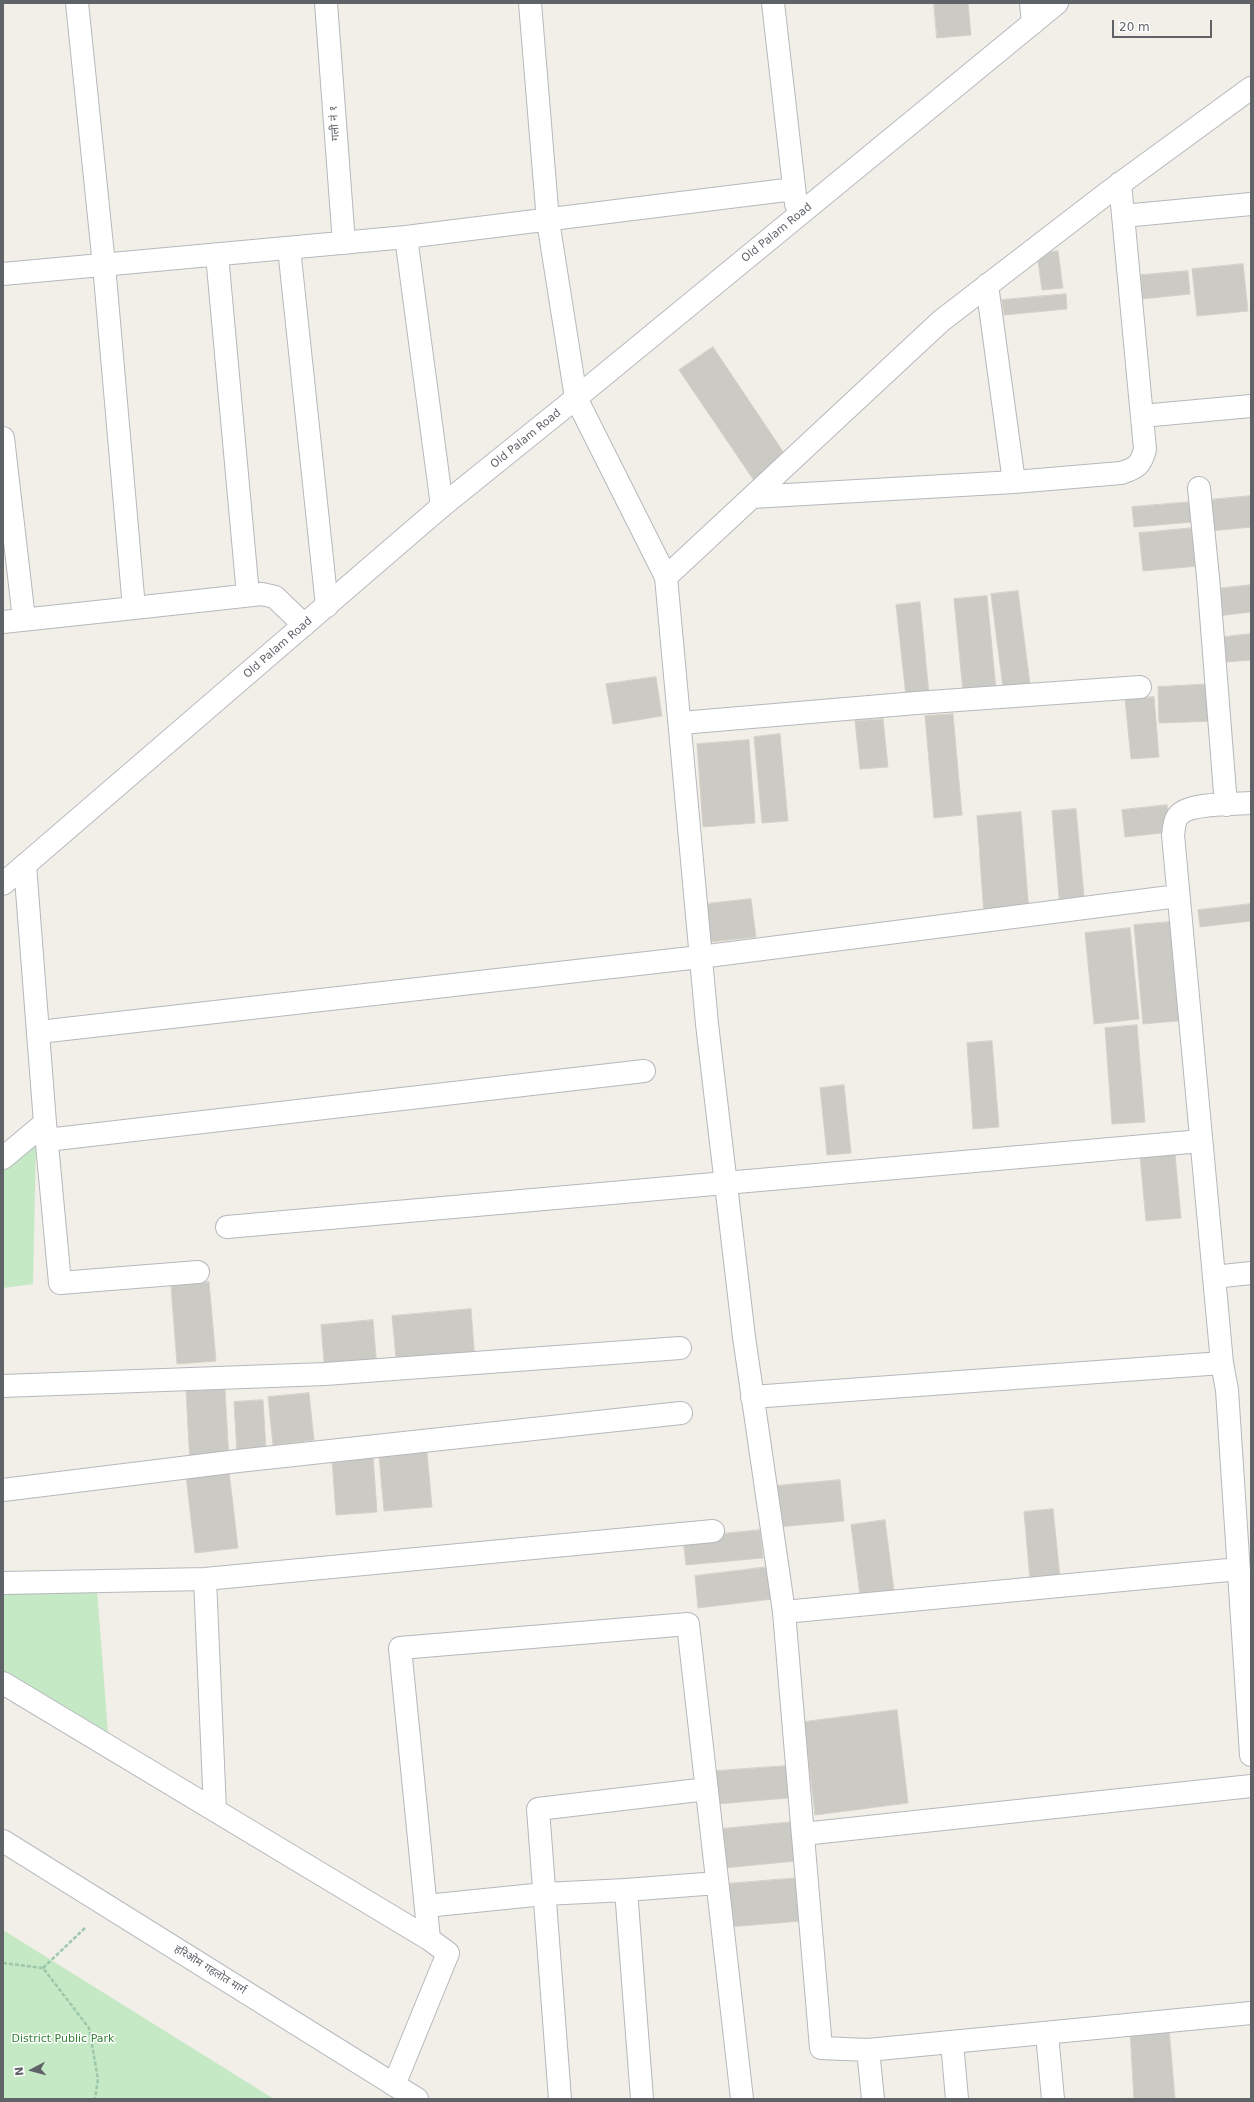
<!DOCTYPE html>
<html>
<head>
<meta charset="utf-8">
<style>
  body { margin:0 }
  #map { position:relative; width:1254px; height:2102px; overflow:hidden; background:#f1efe8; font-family:"DejaVu Sans",sans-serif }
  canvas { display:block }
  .frame { position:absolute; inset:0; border:4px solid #5f6368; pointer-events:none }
  .north { position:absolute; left:12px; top:2050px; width:40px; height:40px; -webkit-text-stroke:3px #fff; paint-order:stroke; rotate:264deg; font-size:11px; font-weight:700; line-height:16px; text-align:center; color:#5f6368 }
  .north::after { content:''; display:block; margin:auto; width:14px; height:18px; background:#5f6368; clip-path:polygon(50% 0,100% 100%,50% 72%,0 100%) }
  .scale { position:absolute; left:1112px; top:20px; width:100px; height:18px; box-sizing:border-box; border:2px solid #5f6368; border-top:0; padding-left:5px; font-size:12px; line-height:14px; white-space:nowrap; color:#5f6368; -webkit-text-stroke:3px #fff; paint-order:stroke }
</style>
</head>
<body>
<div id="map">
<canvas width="1254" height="2102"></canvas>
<div class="frame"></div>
<div class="north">N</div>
<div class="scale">20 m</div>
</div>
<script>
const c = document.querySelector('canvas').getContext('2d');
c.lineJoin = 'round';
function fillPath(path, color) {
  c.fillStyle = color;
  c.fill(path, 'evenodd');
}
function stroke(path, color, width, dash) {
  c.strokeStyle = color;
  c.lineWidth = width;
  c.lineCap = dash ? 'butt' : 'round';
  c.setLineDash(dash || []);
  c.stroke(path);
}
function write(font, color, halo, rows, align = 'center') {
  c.font = font + ' "DejaVu Sans","Noto Sans Devanagari",sans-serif';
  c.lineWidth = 3;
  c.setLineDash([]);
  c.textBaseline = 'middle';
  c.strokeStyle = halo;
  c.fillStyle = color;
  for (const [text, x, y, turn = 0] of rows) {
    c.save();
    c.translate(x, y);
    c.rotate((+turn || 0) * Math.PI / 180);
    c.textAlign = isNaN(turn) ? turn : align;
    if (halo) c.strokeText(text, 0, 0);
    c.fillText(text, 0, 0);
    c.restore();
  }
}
fillPath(new Path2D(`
  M36,1143L33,1284L3,1288V1171Z
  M97,1590L108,1733L70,1714L3,1673V1591Z
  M3,1930L274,2099H3Z`), '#c5e8c5');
const building = new Path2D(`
  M934,3H968L971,35L937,38Z
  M1058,251L1063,288L1042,290L1037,254Z
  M1243,264L1248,311L1197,316L1192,269Z
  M1188,271L1190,294L1142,299L1141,275Z
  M1066,294L1067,309L1004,315L1002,300Z
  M713,347L788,459L755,482L679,370Z
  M1251,496V527L1211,531L1208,500Z
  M1191,502L1193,522L1134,527L1132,507Z
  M1194,528L1198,566L1143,571L1139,533Z
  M1251,585V612L1218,616L1214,589Z
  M1018,591L1030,684L1003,688L991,594Z
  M987,596L996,689L963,692L954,599Z
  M920,602L929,694L906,696L896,605Z
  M1251,634V660L1226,662L1224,637Z
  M656,677L662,716L613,724L606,684Z
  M1213,684L1215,721L1159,723L1158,687Z
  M1154,697L1159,757L1131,759L1125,699Z
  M953,714L962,815L934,818L925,716Z
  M883,719L888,767L860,769L855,721Z
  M780,734L788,821L762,823L754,737Z
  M749,740L755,823L703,827L697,744Z
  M1167,805L1170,832L1125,837L1122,810Z
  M1076,809L1085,907L1060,909L1052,811Z
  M1021,812L1029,912L984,916L977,816Z
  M751,899L756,937L710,942L705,904Z
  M1251,904V921L1200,927L1198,910Z
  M1180,921L1189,1020L1143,1024L1134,925Z
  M1130,928L1139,1019L1094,1024L1085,933Z
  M1137,1025L1145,1122L1112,1124L1105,1028Z
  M992,1041L999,1127L973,1129L967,1043Z
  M844,1085L851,1153L827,1155L820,1088Z
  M1175,1154L1181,1218L1146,1221L1140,1156Z
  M209,1282L216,1361L177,1364L171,1286Z
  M471,1309L475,1362L397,1368L392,1316Z
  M373,1320L377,1369L325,1374L321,1325Z
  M225,1389L229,1460L190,1463L186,1391Z
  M309,1393L314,1440L273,1445L268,1397Z
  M263,1400L266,1451L237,1453L234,1402Z
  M427,1452L432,1507L384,1511L379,1456Z
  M373,1456L377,1512L336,1515L332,1459Z
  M229,1471L238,1548L195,1553L186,1476Z
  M840,1480L844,1521L778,1527L775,1486Z
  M1053,1509L1060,1577L1030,1580L1024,1512Z
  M885,1520L894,1591L860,1595L851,1525Z
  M760,1530L763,1558L686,1565L683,1538Z
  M768,1567L773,1599L698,1608L695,1576Z
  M897,1710L908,1803L815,1815L804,1722Z
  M786,1766L788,1798L718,1804L716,1771Z
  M792,1822L796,1861L724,1868L721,1829Z
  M799,1878L802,1921L728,1927L725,1884Z
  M1169,2028L1175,2099H1134L1130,2031Z`);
fillPath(building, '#cccac5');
stroke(building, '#d6d1c6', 1);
const street = new Path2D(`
  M326,3L344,243
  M530,3L548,221L576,398L666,577L707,1024L744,1337L784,1612L821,2048L868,2050L873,2099
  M773,3L796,204
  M1031,3L1033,23
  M1123,216L1251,204
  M406,237L442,506
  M289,248L327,606
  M217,255L248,595
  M3,274L406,237L794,189
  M987,285L1014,482
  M1142,416L1251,406
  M3,438L24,619
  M1199,488L1208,577L1226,805
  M752,497L1014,482L1121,473C1137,468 1141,465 1145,449L1120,183
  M666,577L941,321L1106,194L1251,88
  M134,608L262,594L275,597L304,625
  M3,622L134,608L104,265L77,3
  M681,723L916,703L1140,687
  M1251,803C1235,804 1189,803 1179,815C1174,820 1174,829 1173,835L1222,1363L1227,1390L1251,1755
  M25,865L45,1123L60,1283L198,1272
  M39,1032L700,957L1178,896
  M47,1140L644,1071
  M3,1158L45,1123
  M227,1227L1201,1141
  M1214,1277L1251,1273
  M3,1386L325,1374L680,1348
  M752,1397L1222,1363
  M3,1490L238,1461L681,1413
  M205,1579L215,1810
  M3,1583L205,1579L713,1531
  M784,1612L1239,1569
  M3,1683L429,1939L448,1953L394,2085
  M803,1834L1251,1786
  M626,1890L717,1883
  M426,1906L544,1894L626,1890L642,2099
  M429,1939L400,1648L688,1624L742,2099
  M1047,2034L1053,2099
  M952,2042L957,2099
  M868,2050L1251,2013
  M560,2099L538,1809L707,1789`);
const secondary = new Path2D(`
  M3,884L442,506L576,398L1057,3
  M3,1841L417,2099`);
stroke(street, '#b5b8bc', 24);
stroke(secondary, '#b6babf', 24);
stroke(new Path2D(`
  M3,1963L43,1968L89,2028L98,2079L95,2099
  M43,1968L86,1927`), '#9cc7a9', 2.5, [4, 2]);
stroke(street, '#fff', 22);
stroke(secondary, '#fff', 22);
write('11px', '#5f6368', '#fff', [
  ["गली नं १",335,123,-94],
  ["Old Palam Road",777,233,-39],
  ["Old Palam Road",526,439,-39],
  ["Old Palam Road",278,648,-41],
  ["हरिओम गहलोत मार्ग",210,1970,32]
]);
write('11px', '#348238', '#fff', [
  ["District Public Park",63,2039]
]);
</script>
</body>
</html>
